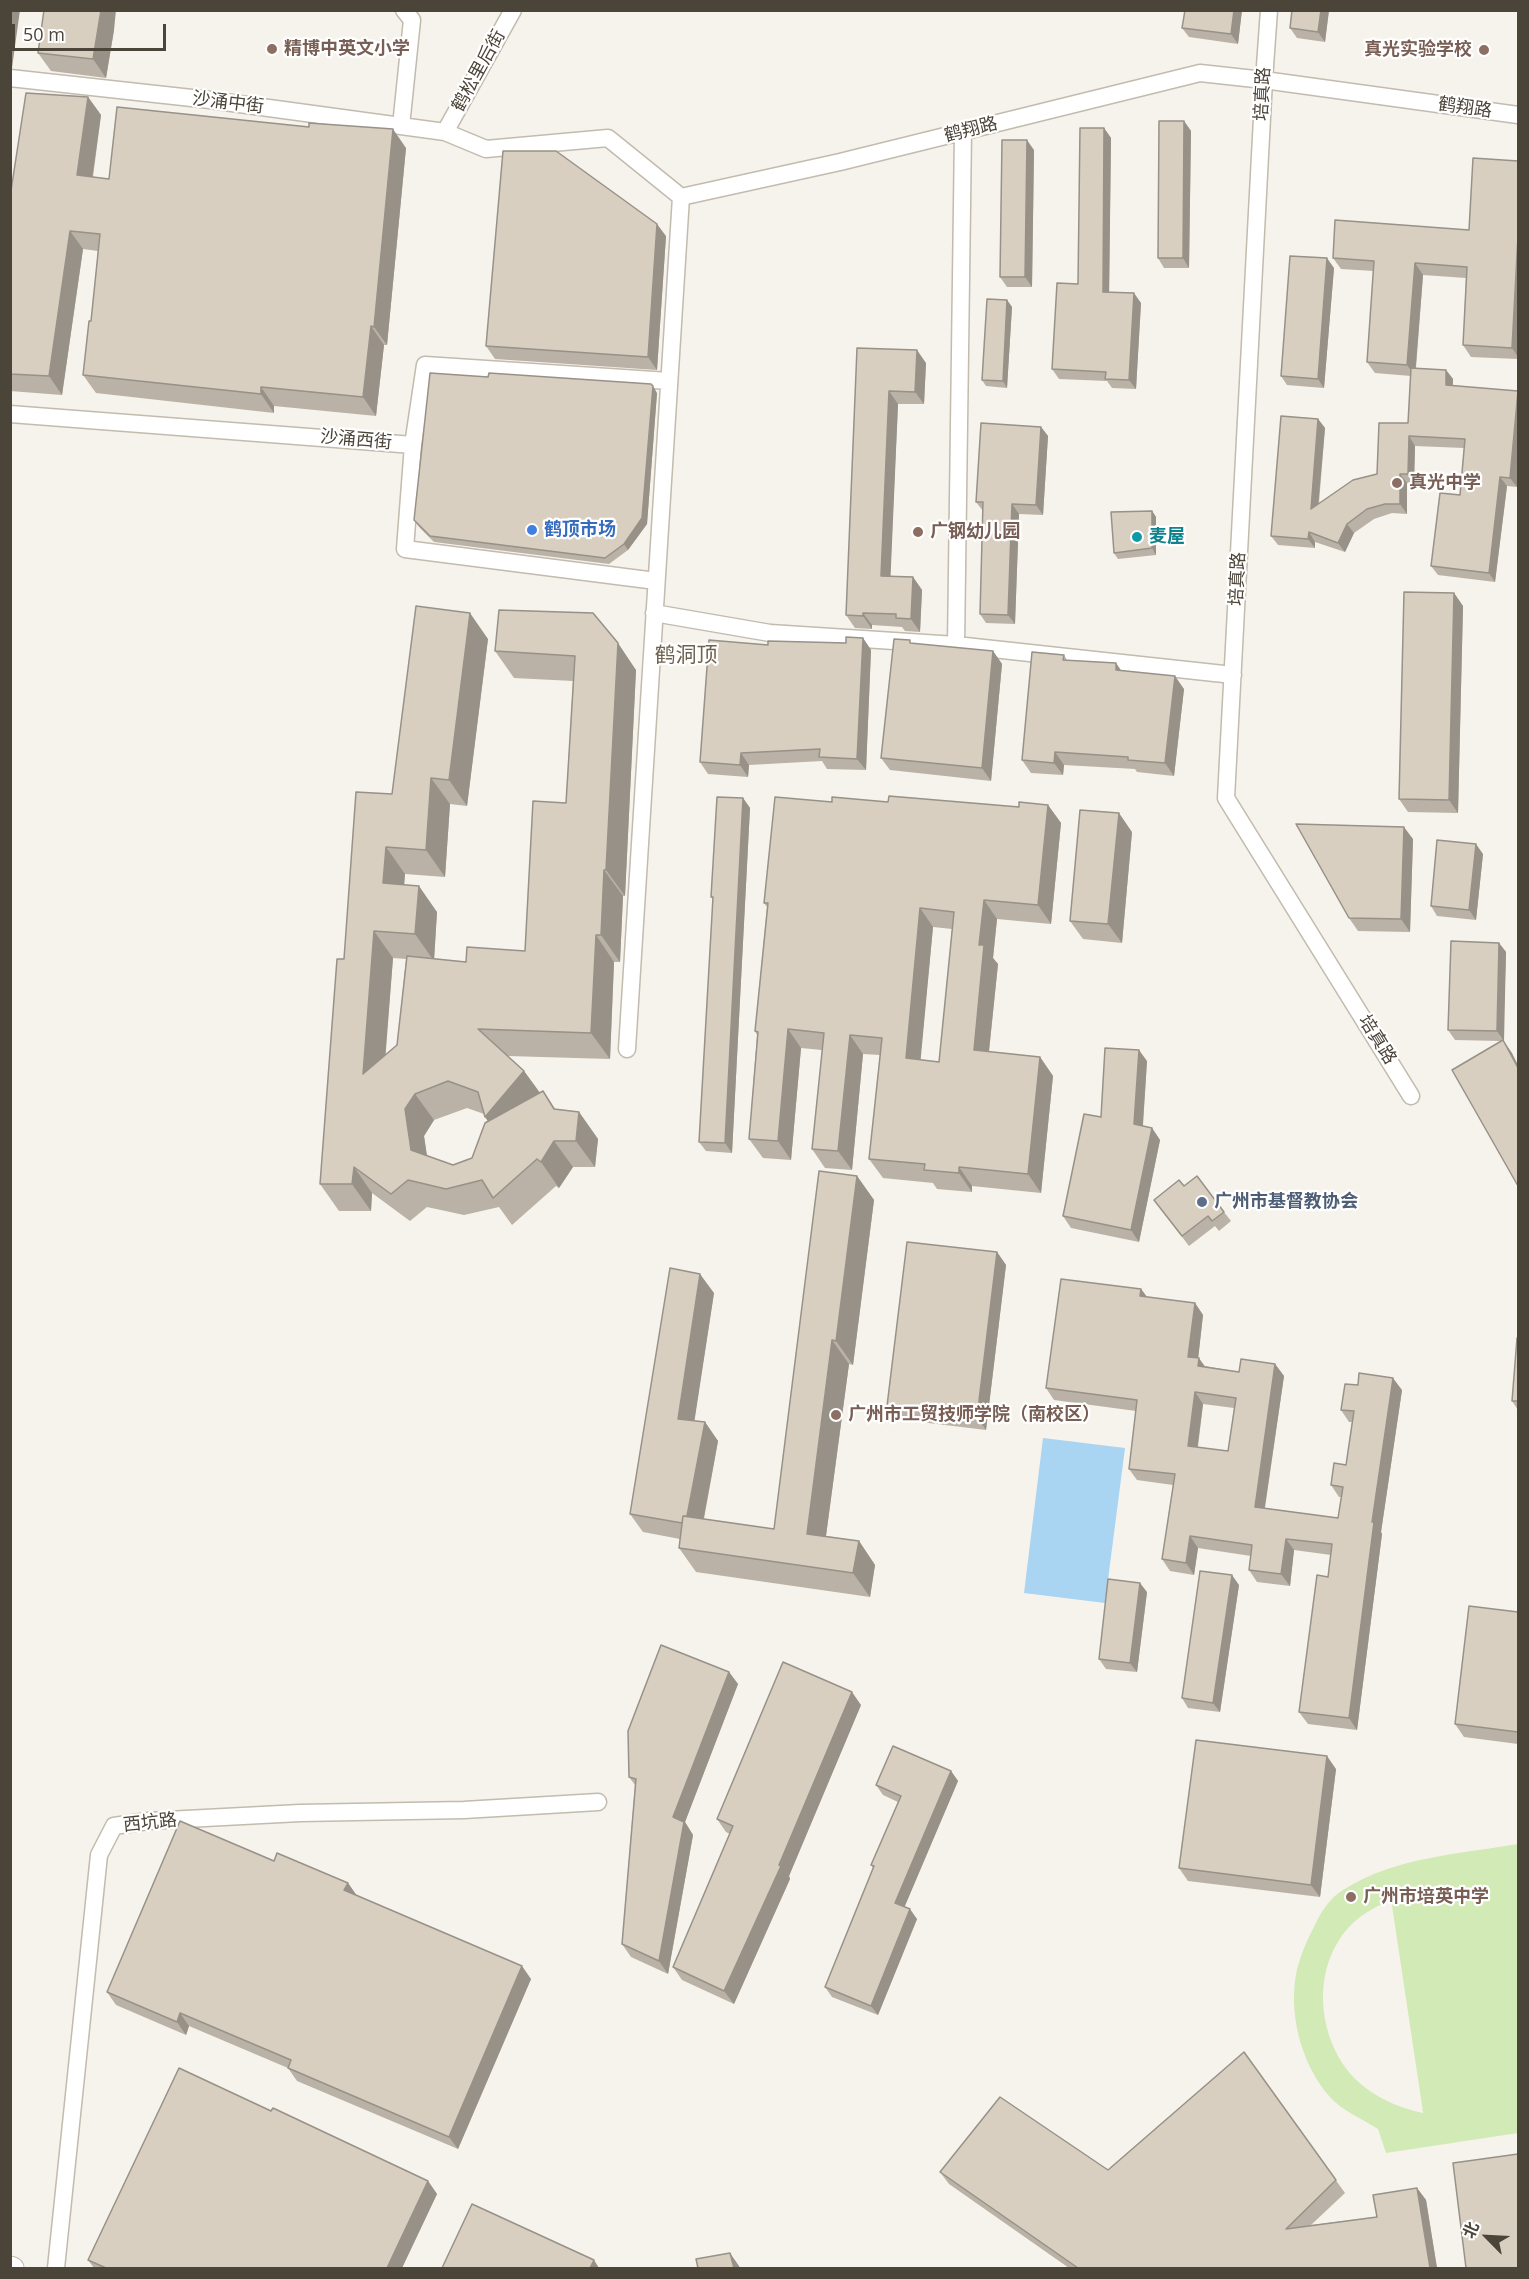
<!DOCTYPE html>
<html>
<head>
<meta charset="utf-8">
<style>
  body { margin:0 }
  #map { position:relative; width:1529px; height:2279px; overflow:hidden; background:#f6f3ec; font-family:"Open Sans","Noto Sans SC",sans-serif }
  canvas { display:block }
  .frame { position:absolute; inset:0; border:12px solid #4b4439; pointer-events:none }
  .north { position:absolute; left:1457px; top:2207px; width:60px; height:60px; -webkit-text-stroke:4px #fff; paint-order:stroke; rotate:294deg; font-size:16px; font-weight:700; line-height:24px; text-align:center; color:#4b4439 }
  .north::after { content:''; display:block; margin:auto; width:21px; height:27px; background:#4b4439; clip-path:polygon(50% 0,100% 100%,50% 72%,0 100%) }
  .scale { position:absolute; left:12px; top:24px; width:154px; height:27px; box-sizing:border-box; border:3px solid #4b4439; border-top:0; padding-left:8px; font-size:18px; line-height:21px; white-space:nowrap; color:#4b4439; -webkit-text-stroke:4px #fff; paint-order:stroke }
</style>
</head>
<body>
<div id="map">
<canvas width="1529" height="2279"></canvas>
<div class="frame"></div>
<div class="north">北</div>
<div class="scale">50 m</div>
</div>
<script>
const c = document.querySelector('canvas').getContext('2d');
c.lineJoin = 'round';
function fillPath(path, color) {
  c.fillStyle = color;
  c.fill(path, 'evenodd');
}
function stroke(path, color, width, dash) {
  c.strokeStyle = color;
  c.lineWidth = width;
  c.lineCap = dash ? 'butt' : 'round';
  c.setLineDash(dash || []);
  c.stroke(path);
}
function write(font, color, halo, rows, align = 'center') {
  c.font = font + ' "Open Sans","Noto Sans SC",sans-serif';
  c.lineWidth = 4.5;
  c.setLineDash([]);
  c.textBaseline = 'middle';
  c.strokeStyle = halo;
  c.fillStyle = color;
  for (const [text, x, y, turn = 0] of rows) {
    c.save();
    c.translate(x, y);
    c.rotate((+turn || 0) * Math.PI / 180);
    c.textAlign = isNaN(turn) ? turn : align;
    if (halo) c.strokeText(text, 0, 0);
    c.fillText(text, 0, 0);
    c.restore();
  }
}
fillPath(new Path2D(`
  M1518,1844V2133L1386,2153L1378,2129C1362,2119 1341,2110 1329,2096C1303,2066 1290,2020 1295,1981C1297,1964 1305,1944 1313,1929C1319,1915 1329,1898 1343,1890C1395,1857 1459,1854 1518,1844ZM1391,1899L1423,2112V2113C1395,2107 1367,2094 1348,2071C1316,2030 1313,1966 1349,1927C1361,1914 1376,1907 1391,1899Z`), '#d2eab5');
fillPath(new Path2D(`
  M1043,1438L1125,1448L1105,1603L1024,1593Z`), '#a9d4f2');
const minor = new Path2D(`
  M1269,10L1264,80L1226,798L1411,1096
  M10,78L210,100L445,132L486,149L608,138L681,197L840,162L1200,73L1264,80L1518,115
  M401,126L412,20L404,10
  M445,132L513,10
  M10,414L413,445L425,365L669,381
  M413,445L405,549L656,581
  M654,613L770,633L956,645L1233,675
  M956,645L963,132
  M627,1049L681,197
  M56,2268L99,1855L114,1826L148,1821L300,1813L464,1810L598,1802`);
const tertiary = new Path2D(`
  M10,2267L13,2268`);
stroke(minor, '#c2bbae', 19);
stroke(tertiary, '#c2bbae', 23);
stroke(minor, '#fff', 16);
stroke(tertiary, '#fff', 21);
fillPath(new Path2D(`
  M1242,10L1238,44L1189,37L1182,28Z
  M1329,10L1325,42L1297,38L1290,28Z
  M114,30L106,78L51,71L38,53Z
  M88,97L101,115L93,177L109,179L406,148L387,345H384L376,416L274,406V413L96,393L83,375L91,321L98,251L83,249L62,395L10,391V197Z
  M1184,121L1191,131L1189,268H1164L1158,258Z
  M1104,128L1111,138L1109,292L1141,303L1136,389L1112,388L1107,381L1059,379L1052,369L1078,284Z
  M1034,150L1032,287H1007L1000,277Z
  M1518,161V359L1471,357L1463,345L1466,278L1423,275L1416,368L1446,370L1453,379V385L1517,487L1507,486L1495,582L1438,575L1431,566L1460,495L1464,448L1415,446L1414,484L1407,483V514L1392,513L1374,519L1354,533L1345,552L1315,542V548L1278,545L1271,536L1318,419L1325,428L1319,503L1377,474L1408,423L1411,376L1375,373L1367,362L1374,271L1341,269L1333,258L1469,230Z
  M666,236L657,370L495,359L486,346Z
  M1334,268L1324,388L1287,385L1281,376Z
  M1007,300L1012,307L1007,388L986,386L982,380Z
  M857,348L926,363L924,404H898L890,576L913,577L922,590L920,632L905,631L902,627L872,625V629L855,628L846,615Z
  M657,393L647,524L628,550L609,564L434,542L419,527L414,520Z
  M1041,427L1048,436L1043,515L1019,514L1015,624L986,623L980,614L983,511L976,502Z
  M1152,511L1156,517V555L1118,559L1114,553Z
  M1454,593L1463,606L1458,813L1408,812L1399,799Z
  M499,610L636,670L625,896H623L620,962H614L610,1059L508,1056L524,1071L540,1093L543,1091L556,1110L579,1112L598,1139L595,1167H573L559,1188L556,1186L512,1225L499,1207L464,1215L427,1207L410,1221L372,1193L371,1211H339L320,1184L344,959L392,794L488,639L467,806L450,804L445,877L405,874L404,885L437,912L434,959L466,962L525,951L566,803L573,681L514,678L495,651ZM393,958L406,959L397,1045L385,1055ZM467,1108L484,1114L488,1122L472,1158L453,1165L427,1156L424,1136L434,1120Z
  M863,638L871,650L866,770L827,769L822,761L749,765L748,777L708,774L700,762L768,645L846,643Z
  M993,651L1002,664L991,781L890,770L881,758Z
  M1064,655L1067,660L1184,689L1174,776L1137,772L1135,769L1064,765L1063,775L1031,773L1022,760Z
  M743,798L750,808L732,1153L706,1151L699,1142L713,899L711,897Z
  M832,802H888L1019,807L1048,805L1061,823L1051,924L997,919L993,958L998,964L989,1052L1040,1057L1053,1076L1041,1193L972,1186V1192L937,1189L933,1183L883,1178L869,1159L880,1055L863,1054L852,1170L825,1168L812,1149L822,1050L801,1048L791,1160L763,1158L749,1139L757,1035L755,1031L767,907L764,903ZM933,927L952,929L939,1062L920,1060Z
  M1132,832L1122,943L1083,939L1070,921Z
  M1413,839L1410,932L1358,931L1349,918Z
  M1483,854L1476,920L1437,916L1431,906Z
  M1499,943L1506,952L1503,1041L1512,1053L1501,1041L1455,1040L1448,1030Z
  M1147,1061L1143,1126L1152,1128L1160,1140L1139,1242L1071,1228L1063,1216L1101,1117Z
  M857,1176L874,1200L853,1365L849,1364L826,1536L859,1541L875,1565L870,1597L696,1572L679,1548L680,1539L643,1532L630,1514L714,1293L694,1421L705,1422L718,1441L704,1519L774,1529Z
  M1184,1186L1224,1212L1231,1221L1219,1231L1215,1226L1189,1246L1154,1200Z
  M997,1252L1006,1265L986,1430L896,1419L887,1406Z
  M1141,1289L1147,1297L1195,1303L1203,1315L1198,1358L1205,1366L1239,1372L1275,1364L1284,1376L1265,1508L1338,1518L1341,1497H1339L1331,1485L1346,1465L1352,1422H1349L1341,1410L1402,1390L1381,1532L1382,1534L1357,1730L1308,1724L1299,1712L1328,1577L1331,1555L1294,1550L1290,1586L1257,1582L1249,1570L1251,1556L1198,1548L1194,1575L1170,1571L1162,1559L1173,1485L1137,1480L1129,1469L1136,1411L1054,1400L1046,1388ZM1203,1404L1234,1408L1228,1451L1198,1447Z
  M1518,1338V1410L1512,1401Z
  M1239,1585L1220,1712L1188,1708L1182,1698Z
  M1147,1592L1137,1672L1106,1669L1099,1659Z
  M1518,1612V1744L1464,1737L1455,1724Z
  M729,1672L738,1684L685,1822L693,1835L668,1974L631,1957L622,1944L635,1785L629,1777Z
  M861,1705L789,1876L790,1879L734,2004L682,1980L673,1967L730,1834L726,1832L717,1819Z
  M1336,1769L1320,1897L1188,1881L1179,1868Z
  M951,1771L958,1781L904,1907L917,1919L878,2015L832,1997L825,1987L873,1868L871,1865L898,1802L883,1795L876,1785Z
  M274,1861L348,1883L357,1896L531,1979L458,2149L297,2081L288,2068L189,2026L186,2035L116,2005L107,1992Z
  M1244,2052L1345,2193L1311,2225L1377,2217L1417,2188L1426,2200L1437,2268H1069L949,2184L940,2172L1108,2170Z
  M271,2111L428,2181L437,2194L402,2268H94L88,2260Z`), '#bab2a6');
fillPath(new Path2D(`
  M10,10H20L12,68L10,65Z
  M101,10H116L114,30L106,78L93,59Z
  M1234,10H1242L1238,44L1231,34Z
  M1321,10H1329L1325,42L1318,32Z
  M88,97L101,115L90,194L77,175Z
  M1184,121L1191,131L1189,268L1183,258Z
  M1104,128L1111,138L1109,302L1103,292Z
  M393,129L406,148L387,345L374,327Z
  M1027,140L1034,150L1032,287L1025,277Z
  M657,224L666,236L657,370L648,357Z
  M70,231L83,249L62,395L49,376Z
  M1518,236V357L1512,348Z
  M1327,258L1334,268L1324,388L1318,379Z
  M1415,263L1423,275L1415,376L1407,365Z
  M1134,293L1141,303L1136,389L1129,380Z
  M1007,300L1012,307L1007,388L1003,381Z
  M371,326L384,345L376,416L363,397Z
  M917,350L926,363L924,404L915,392Z
  M1446,370L1453,379L1452,394L1446,385Z
  M653,386L657,393L647,524L628,550L624,544Z
  M261,387L274,406V413L261,394Z
  M889,391L898,404L890,589L881,576Z
  M1518,391V466L1517,487L1510,478Z
  M1318,419L1325,428L1317,518L1311,509Z
  M1041,427L1048,436L1043,515L1036,505Z
  M1409,436L1415,446L1414,484L1408,474Z
  M1400,474L1407,483V514L1400,504Z
  M1500,477L1507,486L1495,582L1489,573Z
  M1012,504L1019,514L1015,624L1008,615Z
  M1152,511L1156,517V555L1152,548Z
  M1347,524L1354,533L1345,552L1338,543Z
  M1309,532L1315,542V548L1308,539Z
  M913,577L922,590L920,632L911,619Z
  M1454,593L1463,606L1458,813L1449,800Z
  M470,613L488,639L467,806L449,780Z
  M863,613L872,625V629L863,616Z
  M863,638L871,650L866,770L857,759Z
  M618,643L636,670L625,896L606,870Z
  M993,651L1002,664L991,781L982,768Z
  M1116,663L1125,676L1116,670Z
  M1175,676L1184,689L1174,776L1165,763Z
  M1055,752L1064,765L1063,775L1054,763Z
  M741,753L749,765L748,777L740,765Z
  M431,778L450,804L445,877L426,850Z
  M743,798L750,808L732,1153L725,1143Z
  M1048,805L1061,823L1051,924L1038,905Z
  M1119,813L1132,832L1122,943L1108,924Z
  M1404,827L1413,839L1410,932L1401,919Z
  M1476,844L1483,854L1476,920L1469,910Z
  M386,847L405,874L402,910L383,883Z
  M604,870L623,896L620,962L601,935Z
  M419,886L437,912L434,961L415,934Z
  M984,900L997,919L993,958L998,964L987,1069L974,1050L979,945Z
  M920,908L933,927L919,1077L906,1058Z
  M374,931L393,958L382,1101L363,1074Z
  M596,935L614,962L610,1059L591,1033Z
  M1499,943L1506,952L1504,1041L1497,1031Z
  M788,1029L801,1048L791,1160L778,1141Z
  M850,1035L863,1054L852,1170L838,1151Z
  M1503,1040L1512,1053L1518,1065V1068Z
  M1139,1050L1147,1061L1142,1136L1134,1124Z
  M1040,1057L1053,1076L1041,1193L1028,1174Z
  M524,1071L543,1097L504,1143L485,1117Z
  M415,1094L434,1120L424,1136L430,1177L411,1150L405,1109Z
  M579,1112L598,1139L595,1167L576,1141Z
  M1152,1128L1160,1140L1139,1242L1131,1230Z
  M554,1141L573,1167L559,1188L541,1162Z
  M354,1167L372,1193L371,1211L352,1184Z
  M959,1167L972,1186V1192L959,1173Z
  M857,1176L874,1200L853,1365L836,1341Z
  M997,1252L1006,1265L986,1430L977,1417Z
  M700,1274L714,1293L692,1437L678,1419Z
  M1141,1289L1150,1301L1140,1296Z
  M1195,1303L1203,1315L1197,1369L1188,1357Z
  M832,1340L849,1364L823,1558L807,1534Z
  M1199,1358L1207,1370L1198,1366Z
  M1275,1364L1284,1376L1263,1519L1255,1507Z
  M1393,1378L1402,1390L1381,1532L1382,1534L1357,1730L1349,1718L1372,1522Z
  M1195,1392L1203,1404L1196,1458L1188,1446Z
  M705,1422L718,1441L699,1543L686,1524Z
  M1190,1536L1198,1548L1194,1575L1186,1563Z
  M1286,1539L1294,1550L1290,1586L1281,1574Z
  M859,1541L875,1565L870,1597L853,1573Z
  M1232,1575L1239,1585L1220,1712L1213,1703Z
  M1140,1583L1147,1592L1137,1672L1130,1663Z
  M729,1672L738,1684L685,1822L693,1835L668,1974L659,1961L673,1817Z
  M852,1692L861,1705L789,1876L790,1879L734,2004L724,1991L779,1865Z
  M1327,1756L1336,1769L1320,1897L1311,1885Z
  M951,1771L958,1781L902,1913L895,1903Z
  M348,1883L357,1896L344,1890Z
  M910,1909L917,1919L878,2015L871,2006Z
  M522,1966L531,1979L458,2149L449,2137Z
  M180,2013L189,2026L186,2035L177,2022Z
  M428,2181L437,2194L402,2268H387Z
  M1417,2188L1426,2200L1437,2268H1430Z
  M730,2253L739,2266L740,2268H734Z
  M594,2260L599,2268H590Z`), '#979187');
const building = new Path2D(`
  M44,10H101L93,59L38,53Z
  M1185,10H1234L1231,34L1182,28Z
  M1292,10H1321L1318,32L1290,28Z
  M26,93L88,97L77,175L109,179L117,107L309,127V123L393,129L374,327L371,326L363,397L261,387V394L83,375L89,321H91L100,234L70,231L49,376L10,374V197Z
  M1159,121H1184L1183,258H1158Z
  M1080,128H1104L1103,292L1134,293L1129,380L1105,379L1106,372L1052,369L1057,283L1078,284Z
  M1002,140H1027L1025,277H1000Z
  M503,151H556L657,224L648,357L486,346Z
  M1473,158L1518,161V236L1512,348L1463,345L1467,267L1415,263L1407,365L1367,362L1374,261L1333,258L1335,220L1469,230Z
  M1290,256L1327,258L1318,379L1281,376Z
  M987,299L1007,300L1003,381L982,380Z
  M857,348L917,350L915,392L889,391L881,576L913,577L911,619L896,618V614L863,613V616L846,615Z
  M1411,368L1446,370V385L1518,391L1510,478L1500,477L1489,573L1431,566L1440,493L1460,495L1465,439L1409,436L1408,474H1400V504H1385L1367,509L1347,524L1338,543L1309,532L1308,539L1271,536L1281,416L1318,419L1311,509L1353,480L1377,474L1379,423H1408Z
  M430,373L488,377L489,373L651,384L653,386L642,518L624,544L605,558L430,536L414,520Z
  M981,423L1041,427L1036,505L1012,504L1008,615L980,614L983,502H976Z
  M1152,511V548L1114,553L1111,512Z
  M1404,592L1454,593L1449,800L1399,799Z
  M416,606L470,613L449,780L431,778L426,850L386,847L383,883L419,886L415,934L374,931L363,1074L397,1045L407,956L466,962L467,947L525,951L533,801L566,803L575,656L495,651L499,610L593,613L618,643L606,870H604L601,935H596L591,1033L478,1029L524,1071L485,1117L478,1092L448,1081L415,1094L405,1109L411,1150L453,1165L472,1158L485,1123L543,1091L554,1109L579,1112L576,1141H554L541,1162L537,1159L493,1198L482,1180L446,1189L408,1180L391,1194L354,1167L352,1184H320L337,959H344L356,792L392,794Z
  M846,637L863,638L857,759L819,757L820,749L741,753L740,765L700,762L709,640L768,645V641L846,643Z
  M894,639L910,640V643L993,651L982,768L881,758Z
  M1032,652L1064,655L1063,660L1116,663V670L1175,676L1165,763L1128,760V757L1055,752L1054,763L1022,760Z
  M889,796L1019,807V802L1048,805L1038,905L984,900L979,945H984L974,1050L1040,1057L1028,1174L959,1167V1173L924,1170L925,1164L869,1159L882,1038L850,1035L838,1151L812,1149L824,1033L788,1029L778,1141L749,1139L758,1032L755,1031L768,903H764L775,797L832,802V797L888,802ZM920,908L954,912L939,1062L906,1058Z
  M717,797L743,798L725,1143L699,1142L713,897H711Z
  M1080,810L1119,813L1108,924L1070,921Z
  M1296,824L1404,827L1401,919L1349,918Z
  M1437,840L1476,844L1469,910L1431,906Z
  M1451,941L1499,943L1497,1031L1448,1030Z
  M1503,1040L1518,1068V1186L1452,1070Z
  M1105,1048L1139,1050L1134,1124L1152,1128L1131,1230L1063,1216L1084,1114L1101,1117Z
  M819,1171L857,1176L836,1341L832,1340L807,1534L859,1541L853,1573L679,1548L683,1516L774,1529Z
  M1197,1176L1224,1212L1212,1221L1208,1216L1182,1236L1154,1200L1179,1180L1184,1186Z
  M907,1242L997,1252L977,1417L887,1406Z
  M670,1268L700,1274L678,1419L705,1422L687,1516H683L682,1523L630,1514Z
  M1061,1279L1141,1289L1140,1296L1195,1303L1188,1357L1199,1358L1198,1366L1239,1372L1241,1359L1275,1364L1255,1507L1338,1518L1343,1487L1331,1485L1334,1463L1346,1465L1354,1411L1341,1410L1345,1384L1358,1385L1359,1373L1393,1378L1372,1522H1374L1349,1718L1299,1712L1317,1575L1328,1577L1332,1544L1286,1539L1281,1574L1249,1570L1252,1545L1190,1536L1186,1563L1162,1559L1175,1474L1129,1469L1137,1400L1046,1388ZM1195,1392L1236,1398L1228,1451L1188,1446Z
  M1517,1338H1518V1401H1512Z
  M1200,1571L1232,1575L1213,1703L1182,1698Z
  M1108,1579L1140,1583L1130,1663L1099,1659Z
  M1469,1606L1518,1612V1732L1455,1724Z
  M661,1645L729,1672L673,1817L684,1822L659,1961L622,1944L636,1779L629,1777L628,1731Z
  M783,1662L852,1692L779,1865L781,1866L724,1991L673,1967L733,1826L717,1819Z
  M1196,1740L1327,1756L1311,1885L1179,1868Z
  M893,1746L951,1771L895,1903L910,1909L871,2006L825,1987L874,1866L871,1865L901,1796L876,1785Z
  M180,1821L274,1861L277,1853L348,1883L344,1890L522,1966L449,2137L288,2068L291,2060L180,2013L177,2022L107,1992Z
  M1244,2052L1336,2180L1286,2229L1377,2217L1373,2195L1417,2188L1430,2268H1078L940,2172L1000,2097L1108,2170Z
  M179,2068L271,2111L273,2108L428,2181L387,2268H106L88,2260Z
  M1518,2154V2268H1466L1453,2163Z
  M472,2204L594,2260L590,2268H442Z
  M730,2253L734,2268H698L696,2259Z`);
fillPath(building, '#d8cfc1');
stroke(building, '#979187', 1.5);
for (const [x, y, r, color] of [
  [272,49,6,"#8d6e63"],
  [1484,50,6,"#8d6e63"],
  [1397,483,6,"#8d6e63"],
  [532,530,6,"#3f7fe0"],
  [918,532,6,"#8d6e63"],
  [1137,537,6,"#0f9aa8"],
  [1202,1202,6,"#5c6f8a"],
  [836,1415,6,"#8d6e63"],
  [1351,1897,6,"#8d6e63"]
]) {
  const dot = new Path2D();
  dot.arc(x, y, r, 0, 2 * Math.PI);
  c.fillStyle = color;
  c.fill(dot);
  stroke(dot, '#fff', 2);
}
write('bold 18px', '#785e54', '#fff', [
  ["精博中英文小学",284,49],
  ["真光实验学校",1472,50,"right"],
  ["真光中学",1409,483],
  ["广钢幼儿园",930,532],
  ["广州市工贸技师学院（南校区）",848,1415],
  ["广州市培英中学",1363,1897]
], 'left');
write('18px', '#4b4439', '#fff', [
  ["鹤松里后街",479,71,-61],
  ["培真路",1263,94,-87],
  ["沙涌中街",228,103,7],
  ["鹤翔路",1465,108,8],
  ["鹤翔路",971,130,-14],
  ["沙涌西街",356,440,5],
  ["培真路",1238,579,-87],
  ["培真路",1377,1040,58],
  ["西坑路",150,1823,-6]
]);
write('bold 18px', '#366cbe', '#fff', [
  ["鹤顶市场",544,530]
], 'left');
write('bold 18px', '#0d838f', '#fff', [
  ["麦屋",1149,537]
], 'left');
write('bold 18px', '#4e5e75', '#fff', [
  ["广州市基督教协会",1214,1202]
], 'left');
write('21px', '#6e6250', '#fff', [
  ["鹤洞顶",686,656]
]);
</script>
</body>
</html>
